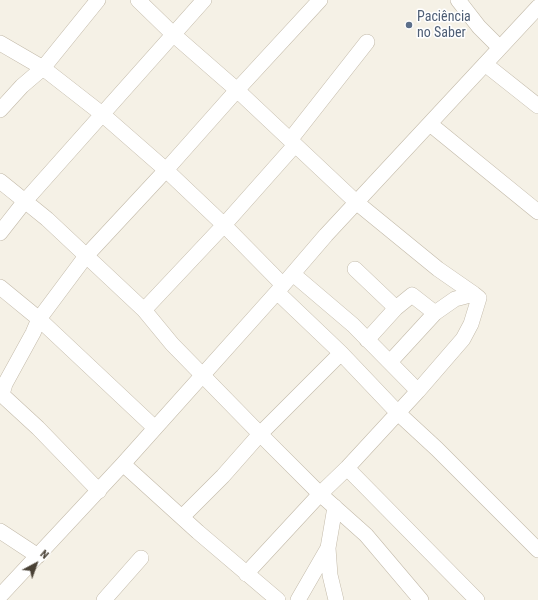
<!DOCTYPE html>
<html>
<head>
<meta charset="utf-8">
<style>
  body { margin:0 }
  #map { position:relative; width:538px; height:600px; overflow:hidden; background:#f5f1e6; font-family:"Roboto Condensed",sans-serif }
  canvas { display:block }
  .north { position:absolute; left:16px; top:544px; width:40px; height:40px; -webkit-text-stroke:3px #fff; paint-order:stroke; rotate:41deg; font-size:11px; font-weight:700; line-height:16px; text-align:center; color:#494135 }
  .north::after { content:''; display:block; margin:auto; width:14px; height:18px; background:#494135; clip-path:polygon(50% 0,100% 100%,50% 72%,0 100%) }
</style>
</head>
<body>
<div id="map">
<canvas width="538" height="600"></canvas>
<div class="north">N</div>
</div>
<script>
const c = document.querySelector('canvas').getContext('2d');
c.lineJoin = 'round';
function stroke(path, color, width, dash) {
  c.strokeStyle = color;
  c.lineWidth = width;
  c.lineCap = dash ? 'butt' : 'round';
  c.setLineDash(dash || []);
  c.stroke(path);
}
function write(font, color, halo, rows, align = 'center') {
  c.font = font + ' "Roboto Condensed",sans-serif';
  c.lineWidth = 3;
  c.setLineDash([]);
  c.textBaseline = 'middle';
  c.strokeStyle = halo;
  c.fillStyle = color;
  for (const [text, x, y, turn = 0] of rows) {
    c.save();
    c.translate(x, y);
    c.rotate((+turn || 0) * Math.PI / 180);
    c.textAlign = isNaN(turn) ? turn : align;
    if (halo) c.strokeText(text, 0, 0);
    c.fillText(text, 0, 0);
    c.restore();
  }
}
const minor = new Path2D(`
  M138,0L174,35L237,90L356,202L438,269L474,294L479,298L471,324L463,339L418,391L353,325L293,274
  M458,0L479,27L500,48
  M0,43L43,68L102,114L166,170L224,225L283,285
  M485,64L538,106
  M0,110L22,86L43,68L98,0
  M430,124L538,212
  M290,140L367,42
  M0,181L47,219L144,310L172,344L260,434L320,494L366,535L421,600
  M0,233L25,201L204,0
  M355,269L396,308
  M0,287L39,319L155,428
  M277,292L341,353L398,413L437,449L538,550
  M144,310L224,225L295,145
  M367,340L396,308L412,295L435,313
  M390,362L435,313L455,299L474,294
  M0,393L38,428L99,491
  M2,394L5,384L33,333L39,319L86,256L166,170L237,90L320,0
  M123,464L198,532L278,600
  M347,468L477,600
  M182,517L223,476L260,434L341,353
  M0,531L38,556
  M328,548L330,575L336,600
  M246,574L320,494L347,468L418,391
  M0,596L123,464L277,292L326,235L538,7
  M104,600L141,558
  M298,600L328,548L335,507`);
stroke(minor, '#c2b9a8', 16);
stroke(minor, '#fff', 15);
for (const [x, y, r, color] of [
  [409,25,4,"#5c6f8a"]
]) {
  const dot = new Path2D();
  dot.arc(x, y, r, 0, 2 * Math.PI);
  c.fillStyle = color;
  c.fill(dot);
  stroke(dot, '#fff', 1.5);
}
write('14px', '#4e5e75', '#fff', [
  ["Paciência",417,17],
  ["no Saber",417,33]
], 'left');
</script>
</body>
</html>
